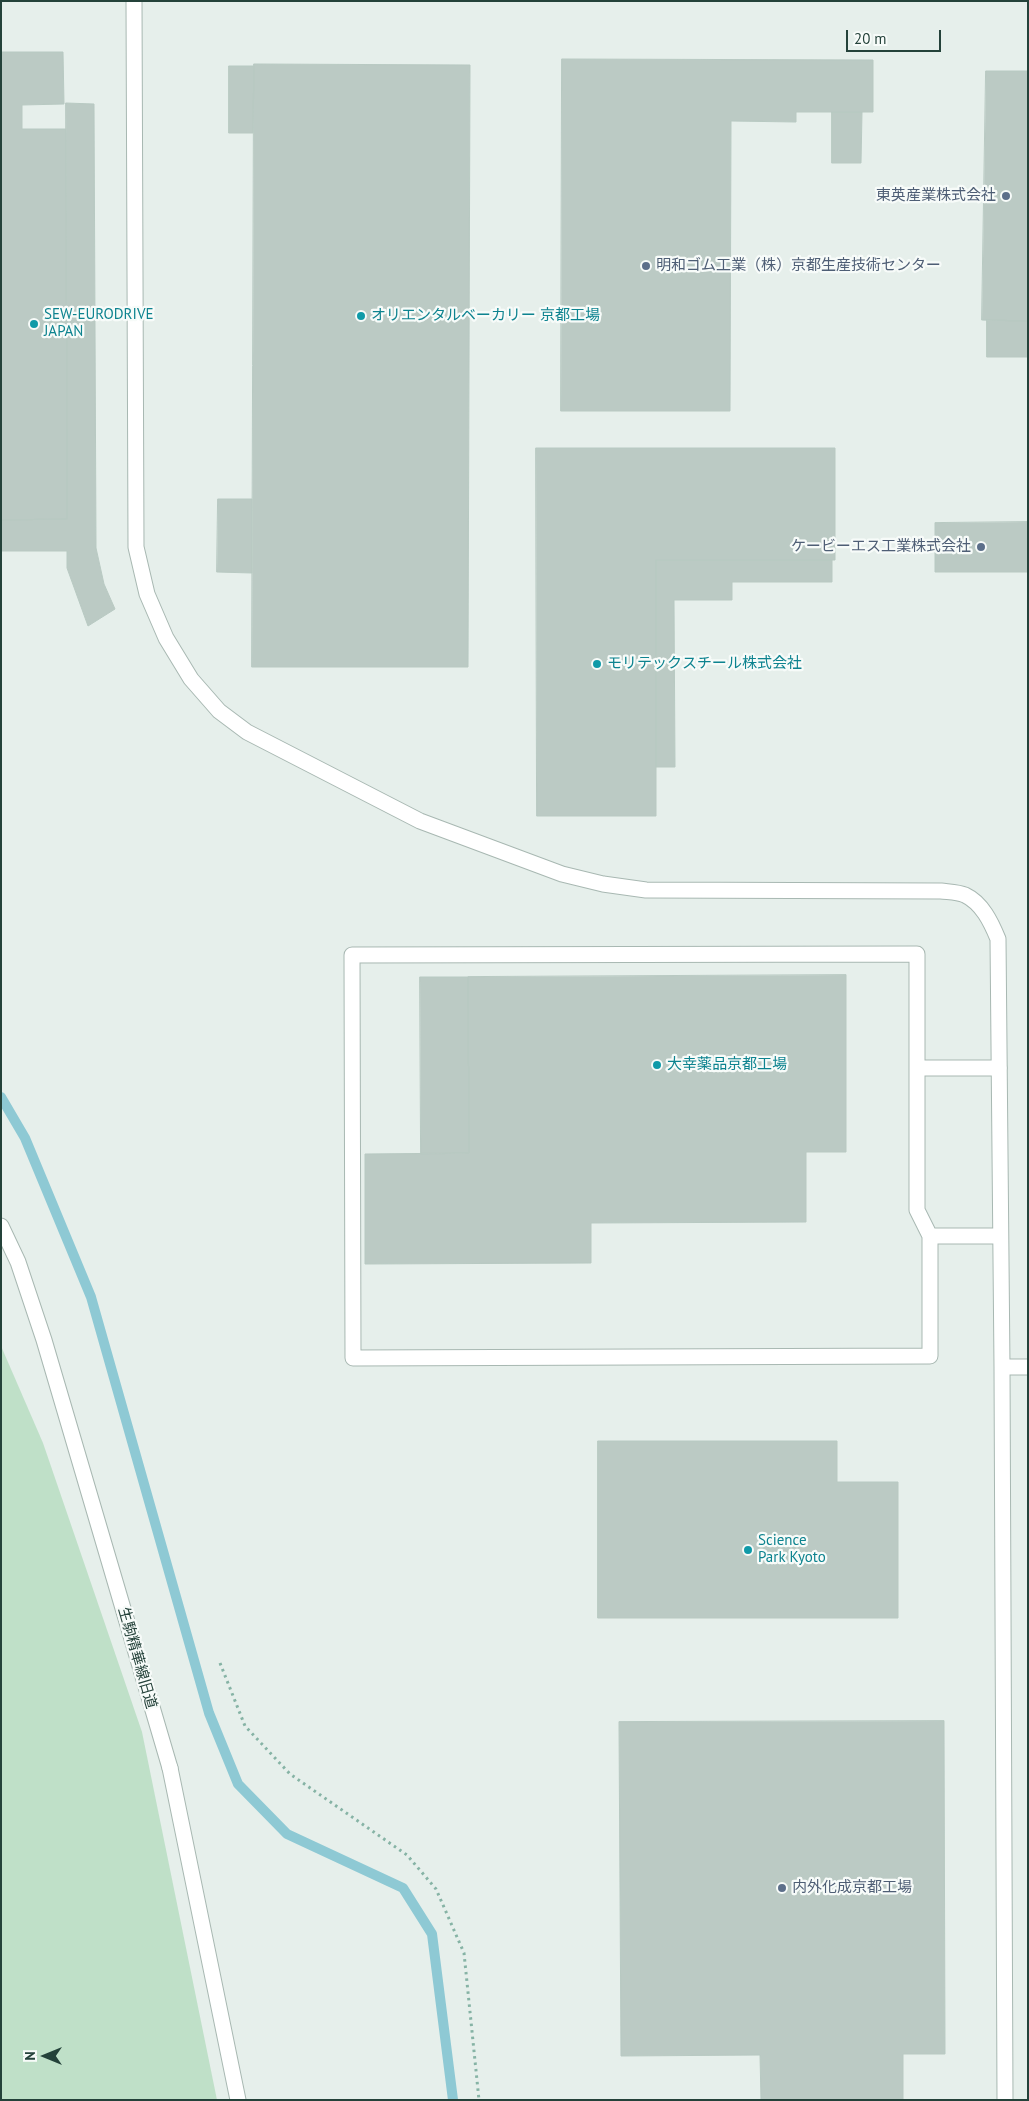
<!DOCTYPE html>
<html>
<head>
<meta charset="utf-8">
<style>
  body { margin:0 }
  #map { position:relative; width:1029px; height:2101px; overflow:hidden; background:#e6efeb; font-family:"PT Sans",sans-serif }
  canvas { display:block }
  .frame { position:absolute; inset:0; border:2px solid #24423a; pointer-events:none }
  .north { position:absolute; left:20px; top:2031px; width:50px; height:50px; -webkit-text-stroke:4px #f7fbf9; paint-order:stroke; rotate:270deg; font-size:14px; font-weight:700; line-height:20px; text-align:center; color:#24423a }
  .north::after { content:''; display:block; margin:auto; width:18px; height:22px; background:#24423a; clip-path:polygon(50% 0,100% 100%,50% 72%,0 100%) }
  .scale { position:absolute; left:846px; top:30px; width:95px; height:22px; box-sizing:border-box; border:2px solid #24423a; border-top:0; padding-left:6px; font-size:15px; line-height:18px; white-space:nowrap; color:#24423a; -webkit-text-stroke:4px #f7fbf9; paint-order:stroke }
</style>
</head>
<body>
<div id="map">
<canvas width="1029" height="2101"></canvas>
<div class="frame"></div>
<div class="north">N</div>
<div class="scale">20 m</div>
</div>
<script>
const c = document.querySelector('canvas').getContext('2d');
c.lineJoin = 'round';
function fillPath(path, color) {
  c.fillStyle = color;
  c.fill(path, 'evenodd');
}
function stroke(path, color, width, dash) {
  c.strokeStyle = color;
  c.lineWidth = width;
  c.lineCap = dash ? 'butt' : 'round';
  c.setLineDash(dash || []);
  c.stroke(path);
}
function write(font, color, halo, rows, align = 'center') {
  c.font = font + ' "PT Sans","Noto Sans JP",sans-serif';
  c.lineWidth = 4.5;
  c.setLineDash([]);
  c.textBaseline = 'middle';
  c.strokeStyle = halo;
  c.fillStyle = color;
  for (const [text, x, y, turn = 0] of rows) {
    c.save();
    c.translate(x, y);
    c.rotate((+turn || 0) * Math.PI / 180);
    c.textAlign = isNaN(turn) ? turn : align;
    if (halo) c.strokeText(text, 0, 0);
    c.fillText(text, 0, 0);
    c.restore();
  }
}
fillPath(new Path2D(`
  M1,1346L43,1443L142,1732L217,2100H1Z`), '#bfe0c8');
stroke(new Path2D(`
  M1,1097L25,1138L91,1297L209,1713L238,1784L287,1834L403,1888L432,1934L453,2100`), '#8ec9d4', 10);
const building = new Path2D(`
  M1,52H63L64,104L22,105V129H66L67,519L1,520Z
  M562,59L873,60V112H796V122L731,121L730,411H561Z
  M254,64L470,65L468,667H252Z
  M229,66H254L253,133H229Z
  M986,71H1028V321L982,320Z
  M66,103L94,104L96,548L104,584L115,609L88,626L67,568V551H1V520L67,519Z
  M832,112H862L861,163H832Z
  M987,320L1028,321V357H987Z
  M536,448H835V560H656V816H537Z
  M218,499H252V573L217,572Z
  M1028,522V572H935V523Z
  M656,560H832V582H732V600H674L675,767H656Z
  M846,975V1152H806V1222L591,1223V1263L365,1264V1154L469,1153L468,977Z
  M420,977H468L469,1153L421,1154Z
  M598,1441H837V1482H898V1618H598Z
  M944,1721L945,2054H903V2100H761L760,2055L621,2056L619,1722Z`);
fillPath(building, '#bbcac4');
stroke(building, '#b8c9c2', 1);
const service = new Path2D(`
  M917,1068H999
  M930,1236L917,1210V954L352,955L353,1358L930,1356V1236H1000`);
const minor = new Path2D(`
  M170,1768L238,2100`);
const tertiary = new Path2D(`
  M134,1L136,547L147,594L166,638L191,679L219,711L247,732L420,821L562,874L603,884L646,890L941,891C949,892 958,892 965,895C982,903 991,922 998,939L1002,1367
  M1,1226L18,1262L44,1340L170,1768
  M1005,2100L1002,1367H1028`);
stroke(service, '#a8b8b2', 17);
stroke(minor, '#a8b8b2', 17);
stroke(tertiary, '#a8b8b2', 17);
stroke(new Path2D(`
  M220,1663L245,1726L290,1774L407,1855L436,1889L464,1953L479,2100`), '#86b3a5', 3, [2.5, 4]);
stroke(service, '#fff', 15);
stroke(minor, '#fff', 15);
stroke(tertiary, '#fff', 15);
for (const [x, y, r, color] of [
  [1006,196,5,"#5c6f8a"],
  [646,266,5,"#5c6f8a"],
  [361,316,5,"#0f9aa8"],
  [34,324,5,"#0f9aa8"],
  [981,547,5,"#5c6f8a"],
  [597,664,5,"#0f9aa8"],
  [657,1065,5,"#0f9aa8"],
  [748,1550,5,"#0f9aa8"],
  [782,1888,5,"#5c6f8a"]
]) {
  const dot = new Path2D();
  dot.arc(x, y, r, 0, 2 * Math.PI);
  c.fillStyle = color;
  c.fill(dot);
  stroke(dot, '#f7fbf9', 2);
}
write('15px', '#4e5e75', '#f7fbf9', [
  ["東英産業株式会社",996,196],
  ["明和ゴム工業（株）京都生産技術センター",656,266,"left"],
  ["ケービーエス工業株式会社",971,547],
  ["内外化成京都工場",792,1888,"left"]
], 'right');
write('15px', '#0d838f', '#f7fbf9', [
  ["SEW-EURODRIVE",44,315],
  ["JAPAN",44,332],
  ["オリエンタルベーカリー 京都工場",371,316],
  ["モリテックスチール株式会社",607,664],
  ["大幸薬品京都工場",667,1065],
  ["Science",758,1541],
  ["Park Kyoto",758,1558]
], 'left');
write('15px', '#24423a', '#f7fbf9', [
  ["生駒精華線旧道",137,1658,74]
]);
</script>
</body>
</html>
